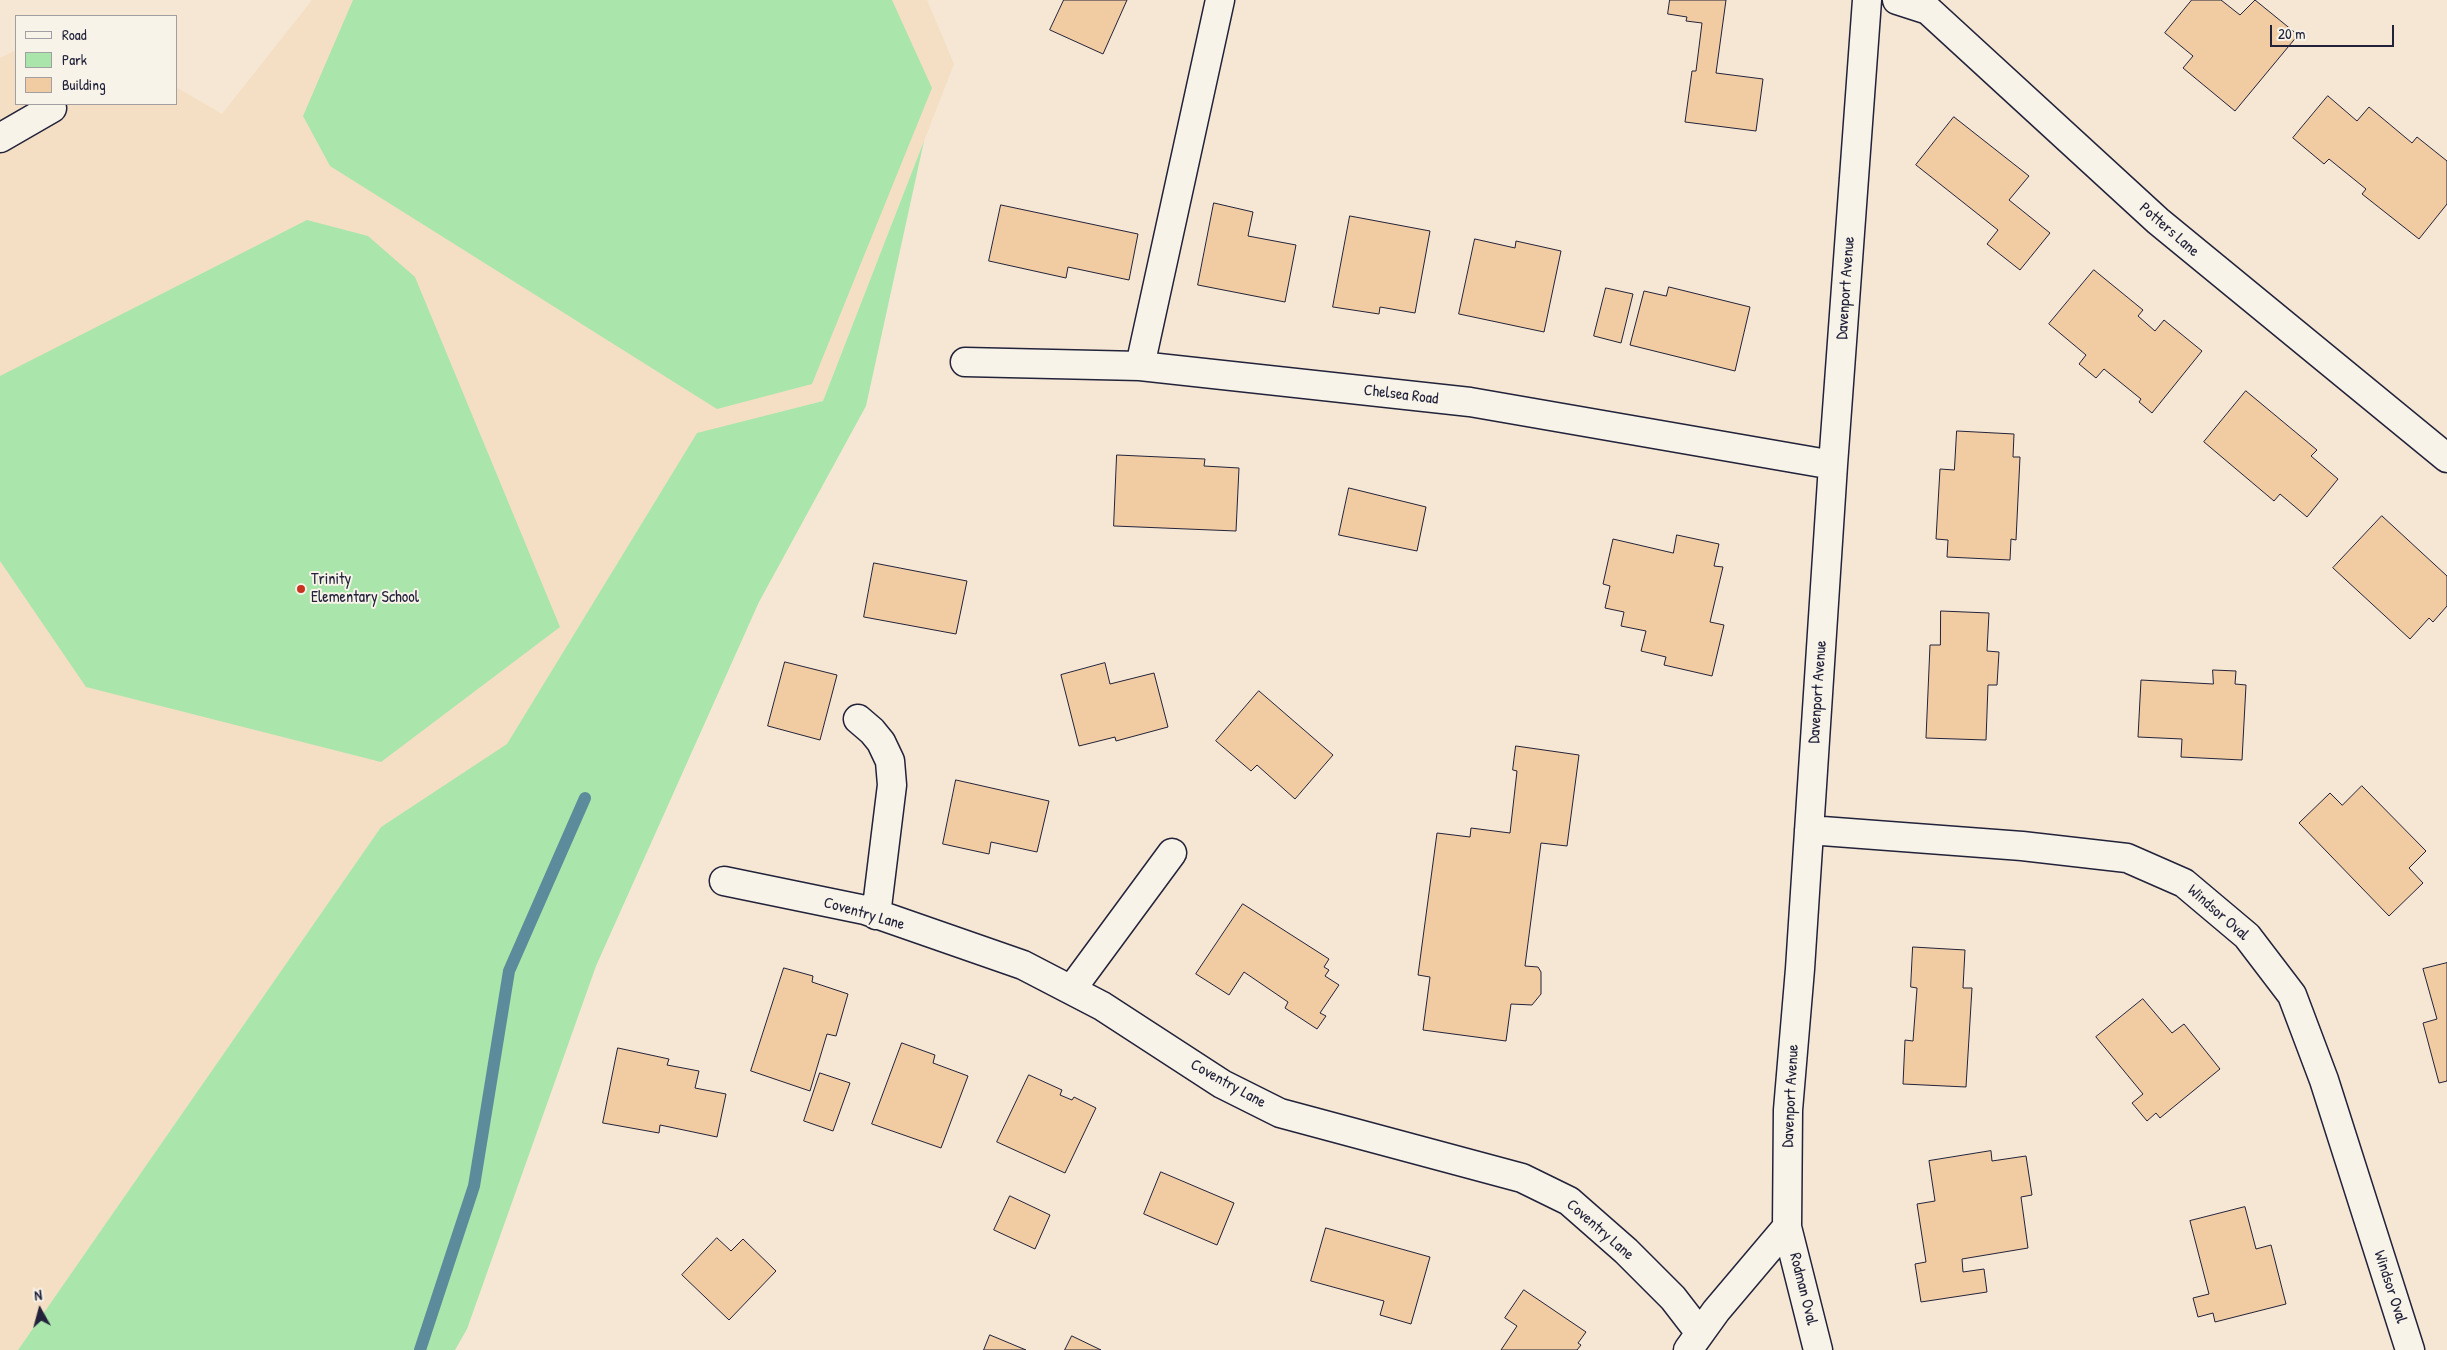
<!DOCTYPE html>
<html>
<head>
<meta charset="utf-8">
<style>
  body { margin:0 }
  #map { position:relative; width:2447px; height:1350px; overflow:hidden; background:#f5e7d3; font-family:"Patrick Hand",sans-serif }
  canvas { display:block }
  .legend { position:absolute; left:15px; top:15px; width:162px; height:90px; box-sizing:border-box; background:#f7f3e8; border:1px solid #a29fa3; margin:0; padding:6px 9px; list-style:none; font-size:15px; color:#22223b }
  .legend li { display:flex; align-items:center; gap:10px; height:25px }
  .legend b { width:25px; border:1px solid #a29fa3 }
  .north { position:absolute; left:15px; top:1285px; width:50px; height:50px; -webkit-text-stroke:4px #f7f3e8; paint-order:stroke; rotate:353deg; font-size:14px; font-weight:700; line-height:20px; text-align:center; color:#22223b }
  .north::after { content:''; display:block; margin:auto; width:18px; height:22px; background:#22223b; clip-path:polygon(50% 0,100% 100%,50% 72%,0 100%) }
  .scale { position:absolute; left:2270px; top:25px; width:124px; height:22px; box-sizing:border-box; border:2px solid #22223b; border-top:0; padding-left:6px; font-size:15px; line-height:18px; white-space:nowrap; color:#22223b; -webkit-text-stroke:4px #f7f3e8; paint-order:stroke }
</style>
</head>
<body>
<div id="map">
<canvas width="2447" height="1350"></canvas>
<ul class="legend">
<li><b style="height:6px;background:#f7f3e8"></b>Road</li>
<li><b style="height:14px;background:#aae6ab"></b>Park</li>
<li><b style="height:14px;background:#f1cba1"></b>Building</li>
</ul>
<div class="north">N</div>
<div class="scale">20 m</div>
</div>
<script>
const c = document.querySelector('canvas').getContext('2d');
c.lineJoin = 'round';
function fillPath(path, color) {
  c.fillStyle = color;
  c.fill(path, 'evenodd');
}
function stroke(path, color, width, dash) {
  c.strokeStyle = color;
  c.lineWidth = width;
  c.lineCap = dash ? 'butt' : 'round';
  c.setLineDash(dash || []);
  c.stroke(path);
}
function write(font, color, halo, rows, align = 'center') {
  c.font = font + ' "Patrick Hand",sans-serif';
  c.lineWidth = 4;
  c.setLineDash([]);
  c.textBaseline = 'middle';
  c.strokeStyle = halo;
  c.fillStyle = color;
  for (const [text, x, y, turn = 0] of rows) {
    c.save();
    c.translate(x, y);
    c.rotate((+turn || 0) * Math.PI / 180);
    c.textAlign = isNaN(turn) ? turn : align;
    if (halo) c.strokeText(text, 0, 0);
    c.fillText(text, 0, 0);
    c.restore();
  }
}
fillPath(new Path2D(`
  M312,0H927L954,64L823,401L697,434L507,745L381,827L18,1350H0V58L16,50V104H176V87L222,114Z`), '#f4dfc4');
fillPath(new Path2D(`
  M353,0H892L932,88L812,384L717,409L330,166L303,116Z
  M924,141L866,406L759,602L596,966L467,1329L455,1350H18L381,827L507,744L697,433L823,401Z
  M307,220L368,236L415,277L560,627L381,762L86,687L0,561V376Z`), '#aae6ab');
stroke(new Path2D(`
  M420,1350L474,1186L509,971L585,798`), '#5c8c9b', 12);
const building = new Path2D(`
  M1064,0H1127L1103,54L1050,30Z
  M1670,0H1726L1716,73L1763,79L1756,131L1685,122L1692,71H1696L1702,23L1686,21L1687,17L1668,14Z
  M2192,0H2221L2240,15L2255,0L2298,35L2235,111L2183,68L2193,56L2165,33Z
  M2328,96L2357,121L2369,107L2412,143L2417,137L2447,161V204L2419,239L2362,194L2366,189L2329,159L2324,164L2293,138Z
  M1954,117L2029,176L2009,200L2050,233L2020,270L1987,244L1998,230L1916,165Z
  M1214,203L1253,212L1248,236L1296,245L1285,302L1198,285Z
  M1001,205L1138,234L1129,280L1068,267L1066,278L989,261Z
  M1350,216L1430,231L1415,313L1380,307L1379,314L1333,307Z
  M1475,239L1515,248L1516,241L1561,251L1544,332L1459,314Z
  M2094,270L2143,310L2138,316L2155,331L2164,320L2202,351L2152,413L2139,402L2141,399L2104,369L2096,378L2079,364L2086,355L2049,324Z
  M1669,287L1750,307L1735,371L1630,345L1644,291L1666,296Z
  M1606,288L1633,294L1621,343L1594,336Z
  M2246,391L2317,450L2311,456L2338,479L2307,517L2280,494L2274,501L2204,442Z
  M1957,431L2014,434L2013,457H2020L2016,540L2011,539L2010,560L1947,557L1948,540L1936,539L1940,469L1954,470Z
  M1117,455L1205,459L1204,466L1239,468L1236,531L1114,526Z
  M1349,488L1426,507L1417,551L1339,535Z
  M2382,516L2447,576V606L2433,622L2429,618L2410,639L2333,568Z
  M1677,535L1719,544L1714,566L1723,567L1710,622L1724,625L1712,676L1664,665L1666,657L1641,651L1646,631L1621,626L1624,612L1605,608L1610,586L1603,584L1613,539L1673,553Z
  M874,563L967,581L956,634L864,617Z
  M1941,611L1989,613L1987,651L1999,652L1997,685H1988L1986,740L1926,738L1930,645H1940Z
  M785,662L837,675L820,740L768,726Z
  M1105,663L1110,684L1154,673L1168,727L1116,741L1115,737L1079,746L1061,675Z
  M2213,670L2236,671L2235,684L2246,685L2242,760L2181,757L2182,739L2138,737L2141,680L2213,684Z
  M1259,691L1333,755L1295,799L1257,765L1251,771L1216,741Z
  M1516,746L1579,755L1567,846L1541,843L1525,966L1538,967L1541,972V994L1532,1005L1511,1004L1506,1041L1423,1030L1430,977L1418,975L1437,833L1470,837L1471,828L1510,833L1517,771L1513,770Z
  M956,780L1049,801L1037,852L991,842L989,854L943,844Z
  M2362,786L2426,851L2409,868L2423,883L2389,916L2299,823L2330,793L2342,805Z
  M1243,904L1329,959L1324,967L1329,970L1325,976L1339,985L1320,1013L1326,1016L1317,1029L1285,1008L1288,1002L1244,972L1229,995L1196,974Z
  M1913,947L1965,950L1963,988H1972L1966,1087L1903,1084L1905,1040L1913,1041L1917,988L1911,987Z
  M2447,963V1081L2439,1083L2423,1023L2437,1019L2423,969Z
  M784,968L813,976L812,982L848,994L836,1036L827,1034L810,1091L751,1071Z
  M2143,999L2172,1033L2184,1024L2220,1069L2160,1118L2156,1113L2147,1121L2132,1103L2143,1094L2096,1037Z
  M902,1043L935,1055L933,1063L968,1076L941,1148L872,1124Z
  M618,1048L669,1059L667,1065L699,1071L695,1088L726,1094L717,1137L660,1125L659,1133L603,1123Z
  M820,1073L850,1083L833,1131L804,1121Z
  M1029,1075L1062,1090L1060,1095L1072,1100L1074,1097L1096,1108L1065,1173L997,1142Z
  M1991,1151L1992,1161L2026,1156L2032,1195L2021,1197L2028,1248L1962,1259L1963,1272L1984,1269L1987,1292L1921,1302L1915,1264L1926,1262L1917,1204L1935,1201L1929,1161Z
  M1161,1172L1234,1203L1217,1245L1144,1214Z
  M1010,1196L1050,1215L1035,1249L994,1230Z
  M2245,1207L2256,1249L2271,1245L2286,1304L2215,1322L2213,1313L2198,1317L2193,1298L2209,1294L2190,1221Z
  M1326,1228L1430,1257L1411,1324L1380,1315L1384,1301L1311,1281Z
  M717,1238L731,1251L743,1239L776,1271L729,1320L682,1275Z
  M1524,1290L1586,1332L1578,1343L1581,1345L1577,1350H1501L1517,1326L1505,1318Z
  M990,1335L1026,1350H984Z
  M1072,1336L1101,1350H1065Z`);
fillPath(building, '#f1cba1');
stroke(building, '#22223b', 1);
const minor = new Path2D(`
  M1897,0L1928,10L2158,221L2447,458
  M0,138L52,108
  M965,362L1140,366L1470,402L1833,465
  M1140,366L1220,0
  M858,719L872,731L881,742L890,761L892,785L876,915
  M1809,830L2022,846L2127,858L2184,883L2247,936L2292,995L2324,1080L2410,1350
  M724,881L865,910L1023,965L1102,1006L1222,1084L1280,1113L1522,1178L1569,1201L1626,1251L1673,1298L1700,1333
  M1071,990L1172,853
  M1688,1350L1716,1311L1787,1227
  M1818,1350L1787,1227L1788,1110L1800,969L1833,465L1867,0`);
stroke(minor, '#22223b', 31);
stroke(minor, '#f7f3e8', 28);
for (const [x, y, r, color] of [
  [301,589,5,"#c8321e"]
]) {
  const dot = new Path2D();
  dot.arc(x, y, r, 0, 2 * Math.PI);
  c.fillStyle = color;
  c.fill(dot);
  stroke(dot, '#f7f3e8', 2);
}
write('16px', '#22223b', '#f7f3e8', [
  ["Potters Lane",2169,230,41],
  ["Davenport Avenue",1846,288,-86],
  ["Chelsea Road",1401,395,7],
  ["Davenport Avenue",1818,692,-86],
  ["Windsor Oval",2218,913,41],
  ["Coventry Lane",864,914,16],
  ["Coventry Lane",1228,1084,29],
  ["Davenport Avenue",1791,1096,-87],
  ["Coventry Lane",1600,1230,41],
  ["Windsor Oval",2390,1287,72],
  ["Rodman Oval",1803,1289,76]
]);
write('16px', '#22223b', '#f7f3e8', [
  ["Trinity",311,580],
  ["Elementary School",311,598]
], 'left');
</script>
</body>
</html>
